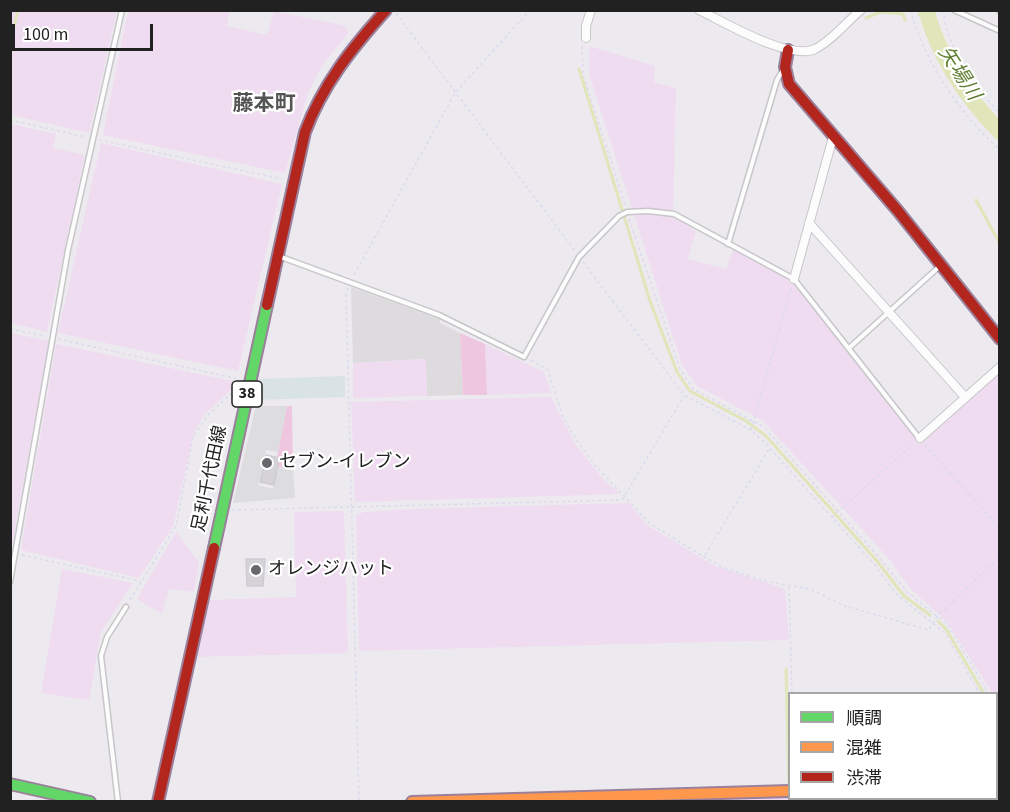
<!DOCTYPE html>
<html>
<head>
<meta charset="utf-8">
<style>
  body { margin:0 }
  #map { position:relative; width:1010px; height:812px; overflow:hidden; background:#edeaef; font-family:"Source Sans 3","Noto Sans JP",sans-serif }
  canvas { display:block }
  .frame { position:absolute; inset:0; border:12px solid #212121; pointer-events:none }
  .legend { position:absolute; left:788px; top:692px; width:210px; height:108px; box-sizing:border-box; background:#fff; border:2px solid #a6a6a6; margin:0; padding:8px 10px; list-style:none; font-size:18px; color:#212121 }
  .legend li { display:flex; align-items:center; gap:12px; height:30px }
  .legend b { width:30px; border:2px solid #a6a6a6 }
  .scale { position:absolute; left:12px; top:24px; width:141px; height:27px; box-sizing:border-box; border:3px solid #212121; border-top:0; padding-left:8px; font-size:18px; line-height:21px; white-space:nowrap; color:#212121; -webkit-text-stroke:4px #fff; paint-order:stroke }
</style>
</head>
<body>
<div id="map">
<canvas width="1010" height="812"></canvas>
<div class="frame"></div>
<ul class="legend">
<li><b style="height:8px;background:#63d668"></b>順調</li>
<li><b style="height:8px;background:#ff974d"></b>混雑</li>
<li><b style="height:8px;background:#b3261e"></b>渋滞</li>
</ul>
<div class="scale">100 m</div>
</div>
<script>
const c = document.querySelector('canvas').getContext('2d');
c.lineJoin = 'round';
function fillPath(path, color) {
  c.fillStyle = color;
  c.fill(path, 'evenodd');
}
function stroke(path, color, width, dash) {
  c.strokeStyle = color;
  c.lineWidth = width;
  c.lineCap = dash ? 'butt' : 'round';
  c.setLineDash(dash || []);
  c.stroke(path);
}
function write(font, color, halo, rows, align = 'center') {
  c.font = font + ' "Source Sans 3","Noto Sans JP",sans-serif';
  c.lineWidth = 4.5;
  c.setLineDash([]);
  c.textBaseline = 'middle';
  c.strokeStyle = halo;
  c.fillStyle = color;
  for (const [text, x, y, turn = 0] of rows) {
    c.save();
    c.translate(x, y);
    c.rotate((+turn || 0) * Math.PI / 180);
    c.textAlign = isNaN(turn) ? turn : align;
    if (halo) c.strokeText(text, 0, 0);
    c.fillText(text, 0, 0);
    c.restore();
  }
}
fillPath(new Path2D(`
  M351,287L439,319L440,323L460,333L463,395L427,396L425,359L353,363Z`), '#dddbde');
fillPath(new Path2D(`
  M345,376V397L253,400L258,379Z`), '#d9e2e5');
fillPath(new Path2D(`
  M11,10L117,11L89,133L11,115Z
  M128,11H230L227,26L267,35L274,11L346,26L348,33L322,66L308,93L285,173L103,135Z
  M589,46L655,66L654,82L676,88L673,216L696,231L688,259L726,269L733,249L791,280L919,443L999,373V705L996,694L992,693L948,623L910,588L890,560L762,420L697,386L682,365L589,74Z
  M11,124L56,134L53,148L85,155L47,332L11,323Z
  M101,143L282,184L238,371L58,333Z
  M11,333L49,341L12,545L10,544Z
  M56,344L237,382V384L204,415L194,432L173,526L139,578L21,550Z
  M485,344L544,372L551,393L487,395Z
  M426,359L427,396L353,398V363Z
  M551,397L575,444L603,479L620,494L355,502L351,402Z
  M629,503L647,525L715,566L785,589L789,640L359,651L356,515L364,512L410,509Z
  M342,511L344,514L348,653L195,657L210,600L296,597L294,512Z
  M176,532L199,562L194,592L169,589L162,614L137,599Z
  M62,569L133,583L101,632L89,700L41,693Z
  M997,789H1000L999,802H556L789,795L790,798H996Z`), '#efdcf1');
fillPath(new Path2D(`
  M460,333L485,344L487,395H463Z
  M287,406H292L293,469L278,467L279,458L277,457Z`), '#eec6e0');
fillPath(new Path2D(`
  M256,406H287L278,452L266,450L258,485L273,489L278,467L293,469L295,498L233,503Z`), '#dddcde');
stroke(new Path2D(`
  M919,15L926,13
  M866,18L880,12L903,14L905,20
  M10,43L18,10
  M579,69L650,301L677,372L690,391L746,421L766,436L877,561L904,596L930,615
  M976,200L1000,244
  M938,621L946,629L984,694
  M786,669L789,787
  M996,714L1000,720
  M789,794V802`), '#e0e5ba', 3);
stroke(new Path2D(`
  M926,10C939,57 966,97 1000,132`), '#e0e5ba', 16);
const building = new Path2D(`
  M266,455L279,458L274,485L260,482Z
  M246,559H265L263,586H247Z`);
fillPath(building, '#d5d3d8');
stroke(building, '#cecbd3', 1.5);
const lane = new Path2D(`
  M954,10L1000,31
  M999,10L1000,12
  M728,244L777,80L783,70
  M281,257L439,315L524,357L579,257L619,216L627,212L648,211L674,214L794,279L919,438
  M849,348L941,265
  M10,582L68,250L122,10
  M118,802L101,656L107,637L126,607`);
const street = new Path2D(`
  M699,10C724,22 789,61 815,49C833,40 846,22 861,10
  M586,38V26L591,10
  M809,223L965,397
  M794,279L833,137
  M920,438L1000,367
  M996,786H1000`);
const fast = new Path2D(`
  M214,548L267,305
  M10,784L90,802`);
const slow = new Path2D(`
  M412,802L790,791`);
const jam = new Path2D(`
  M788,50L785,67L789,84L898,211L1000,339
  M267,305L305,132C323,84 352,48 386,10
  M158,802L214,548`);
stroke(lane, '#c7c6c8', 7);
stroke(street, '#c7c6c8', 10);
stroke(fast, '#9a809b', 14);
stroke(slow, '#9a809b', 14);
stroke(jam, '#9a809b', 14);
stroke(new Path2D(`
  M910,10C927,65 958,112 1000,150
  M943,10C947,49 975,86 1000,114
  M396,13L575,251
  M582,46L583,74L625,205
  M10,120L86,137
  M99,140L282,179
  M629,219L680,369L693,389L764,427L882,561L907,592L948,625L989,694
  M583,262L684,395L751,430
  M354,275L455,93L530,10
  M348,288L346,294L359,802
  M791,288L751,430L766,444L875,565L895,593L945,633L980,694
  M10,329L45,336
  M58,339L238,379
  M531,360L548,370L563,417L576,439L594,464L650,524L721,567L764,581L810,589L845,606L929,630L938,615L1000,557
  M925,445L1000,528
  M232,510L622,500L684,396
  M832,517L913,444
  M22,555L140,581
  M705,555L769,449
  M789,587L792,694
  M130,600L176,526L193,437L209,414L237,388
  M996,707L1000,713
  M996,722L1000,727`), '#dadaec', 1.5, [3, 3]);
stroke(lane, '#fcfcfd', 4);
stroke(street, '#fcfcfd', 8);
stroke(fast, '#63d668', 10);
stroke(slow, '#ff974d', 10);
stroke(jam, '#b3261e', 10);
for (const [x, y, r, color] of [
  [267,463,6,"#686769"],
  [256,570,6,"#686769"]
]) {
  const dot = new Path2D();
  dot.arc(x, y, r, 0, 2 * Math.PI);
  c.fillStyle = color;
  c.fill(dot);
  stroke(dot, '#fff', 2);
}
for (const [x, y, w] of [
  [247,394,30]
]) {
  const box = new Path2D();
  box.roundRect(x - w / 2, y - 13, w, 26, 4.5);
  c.fillStyle = '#fff';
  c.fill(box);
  stroke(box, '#212121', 1.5);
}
write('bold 16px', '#212121', null, [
  ["38",247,394]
]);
write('18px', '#212121', '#fff', [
  ["セブン-イレブン",279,463],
  ["オレンジハット",268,570]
], 'left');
write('18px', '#212121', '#fff', [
  ["足利千代田線",211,479,-78]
]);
write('italic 20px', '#607f32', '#fff', [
  ["矢場川",958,74,57]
]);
write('bold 21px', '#545454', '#fff', [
  ["藤本町",264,105]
]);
</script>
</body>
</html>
